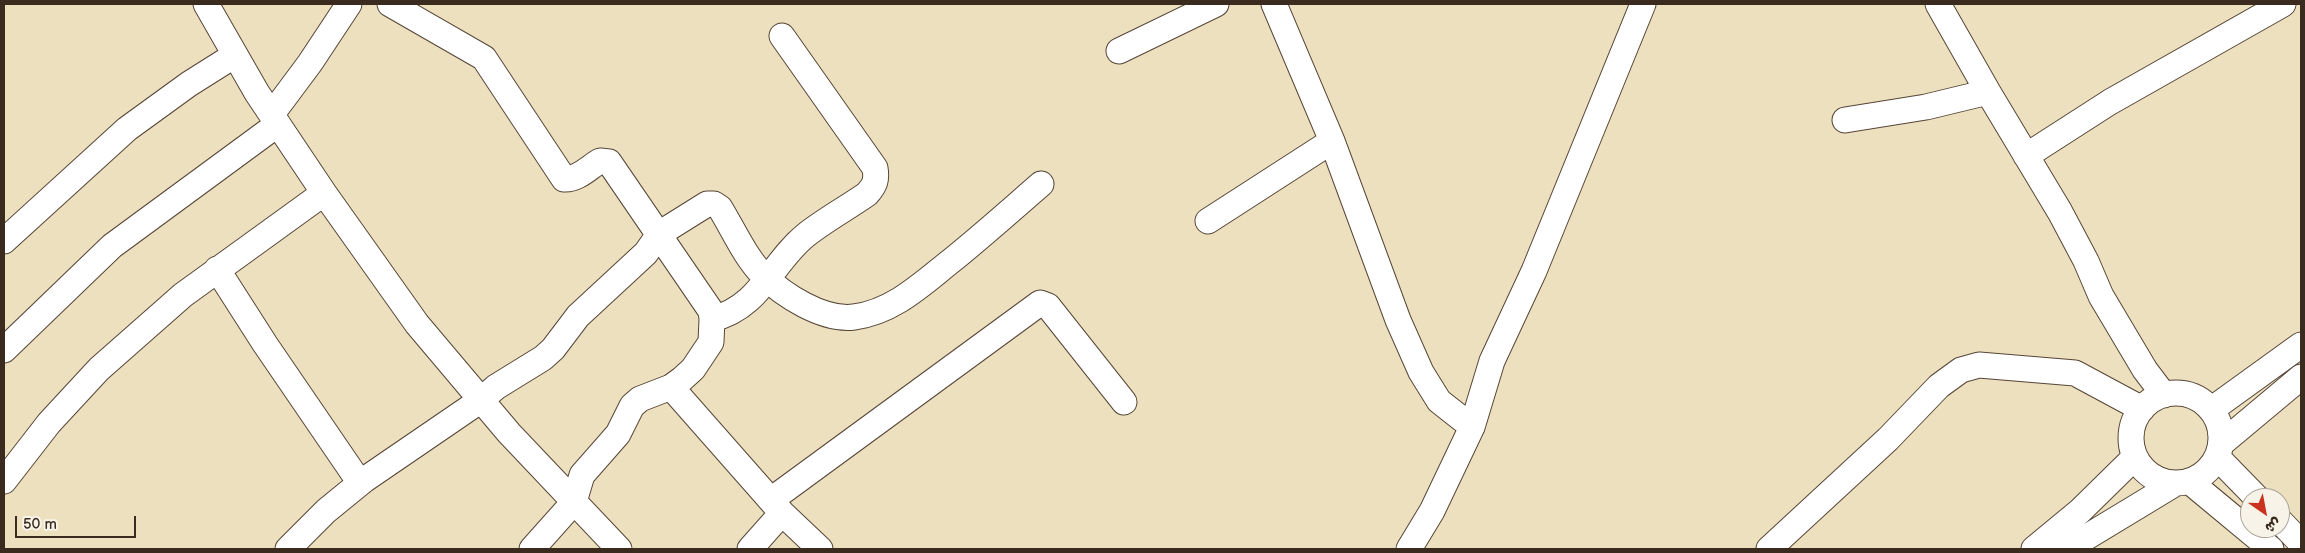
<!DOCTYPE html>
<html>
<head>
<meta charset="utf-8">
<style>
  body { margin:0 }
  #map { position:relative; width:2305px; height:553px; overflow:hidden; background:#ede0bf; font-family:"Balsamiq Sans","Playpen Sans Arabic",sans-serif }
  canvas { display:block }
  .frame { position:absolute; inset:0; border:5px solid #3b2a1e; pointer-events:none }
  .north { position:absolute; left:2240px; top:488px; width:50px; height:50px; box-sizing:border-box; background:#f7f3e8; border:1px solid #aca397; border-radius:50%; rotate:147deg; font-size:14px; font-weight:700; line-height:20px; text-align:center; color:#3b2a1e }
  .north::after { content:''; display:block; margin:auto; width:18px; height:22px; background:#c8321e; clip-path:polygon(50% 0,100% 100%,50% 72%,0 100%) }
  .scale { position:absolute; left:15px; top:516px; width:121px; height:22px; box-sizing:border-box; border:2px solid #3b2a1e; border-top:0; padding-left:6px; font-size:15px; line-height:18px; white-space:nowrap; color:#3b2a1e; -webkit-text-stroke:4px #f7f3e8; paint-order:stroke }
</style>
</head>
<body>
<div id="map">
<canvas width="2305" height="553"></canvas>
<div class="frame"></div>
<div class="north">ش</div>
<div class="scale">50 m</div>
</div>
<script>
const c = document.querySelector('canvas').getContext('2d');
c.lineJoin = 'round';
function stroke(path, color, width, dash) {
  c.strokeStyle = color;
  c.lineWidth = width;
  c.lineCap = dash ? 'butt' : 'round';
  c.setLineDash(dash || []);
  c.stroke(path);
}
const minor = new Path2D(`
  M206,4L257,93L324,193L417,324L509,433L619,549
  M390,4L484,58L564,179C578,180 589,167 600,161L609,162L711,311L712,319L711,342L693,369L682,379L671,387L640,399L632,406L618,434L582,475L574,502L532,549
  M1274,4L1332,141L1398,320L1421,372L1439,401L1472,427
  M1938,4L1988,92L2060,212L2086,261L2101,296L2145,370L2164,395
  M1119,51L1216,4
  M272,114L310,63L349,4
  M1845,120L1926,107L1988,92
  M2026,156L2110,102L2283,4
  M1208,221L1332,141
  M4,241L127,129L189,84L235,55
  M217,269L265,344L360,483
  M712,319C760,308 772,262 806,235C825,220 847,208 867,194C875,185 877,180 875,168L782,36
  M4,350L112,246L278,124
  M671,387L782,513L820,549
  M2131 438a45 45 0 1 1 90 0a45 45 0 1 1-90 0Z
  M2211,410L2301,345
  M2221,444L2301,377
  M2217,457L2257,498
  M4,481L49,423L99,369L183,295L324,193
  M2189,481L2271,549
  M771,500L1040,303L1048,306L1124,402
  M2280,521L2301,543
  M288,549L326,511L364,480L481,400L496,387L543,358L553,349L578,316L646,253L659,234L707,204H714L720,208C733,229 745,257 763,275C783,295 823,321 854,317C893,312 922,284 951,261C982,236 1011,210 1041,184
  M750,549L782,513
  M1409,549L1432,511L1472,427L1492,361L1534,271L1643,4
  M1769,549L1888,439L1939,386L1961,370L1979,365L2075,373L2142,409
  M2034,549L2080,511L2135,457
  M2067,549L2176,483`);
stroke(minor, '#564536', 27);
stroke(minor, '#fff', 25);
</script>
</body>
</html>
